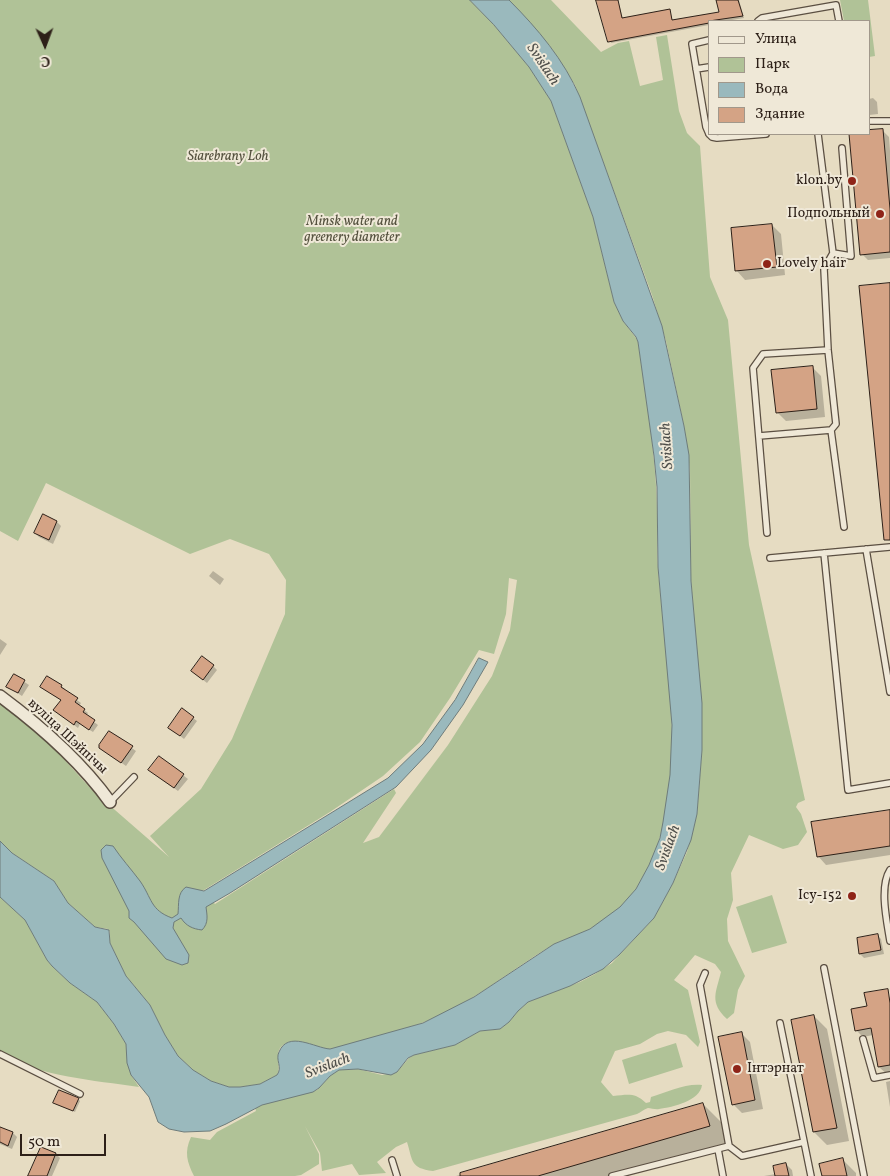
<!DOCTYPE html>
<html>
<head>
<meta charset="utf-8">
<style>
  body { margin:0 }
  #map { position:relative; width:890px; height:1176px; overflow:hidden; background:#e6dcc2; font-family:Vollkorn,serif }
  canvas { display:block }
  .legend { position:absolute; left:708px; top:20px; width:162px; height:115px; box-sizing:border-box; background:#efe8d7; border:1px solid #a1988b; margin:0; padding:6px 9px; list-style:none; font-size:15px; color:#2d2018 }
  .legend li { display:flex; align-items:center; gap:10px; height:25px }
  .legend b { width:25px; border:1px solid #a1988b }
  .north { position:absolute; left:20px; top:20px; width:50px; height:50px; -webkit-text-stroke:4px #efe8d7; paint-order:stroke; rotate:178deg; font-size:14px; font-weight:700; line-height:20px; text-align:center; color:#2d2018 }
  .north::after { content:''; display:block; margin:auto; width:18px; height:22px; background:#2d2018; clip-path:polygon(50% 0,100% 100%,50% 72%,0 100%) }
  .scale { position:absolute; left:20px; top:1134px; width:86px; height:22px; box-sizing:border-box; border:2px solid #2d2018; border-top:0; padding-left:6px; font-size:15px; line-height:18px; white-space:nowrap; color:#2d2018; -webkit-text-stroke:4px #efe8d7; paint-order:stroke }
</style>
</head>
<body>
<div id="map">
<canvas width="890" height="1176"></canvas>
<ul class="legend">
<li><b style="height:6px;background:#efe8d7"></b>Улица</li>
<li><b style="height:14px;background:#b0c297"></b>Парк</li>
<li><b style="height:14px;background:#9ab9bd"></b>Вода</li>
<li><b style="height:14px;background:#d4a385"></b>Здание</li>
</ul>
<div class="north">С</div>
<div class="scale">50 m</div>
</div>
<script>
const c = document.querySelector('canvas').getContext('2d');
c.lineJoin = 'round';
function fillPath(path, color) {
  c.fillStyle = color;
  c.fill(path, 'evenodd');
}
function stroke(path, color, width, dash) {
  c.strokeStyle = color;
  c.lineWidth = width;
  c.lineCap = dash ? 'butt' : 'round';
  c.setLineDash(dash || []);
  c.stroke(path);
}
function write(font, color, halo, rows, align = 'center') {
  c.font = font + ' Vollkorn,serif';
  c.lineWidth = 4;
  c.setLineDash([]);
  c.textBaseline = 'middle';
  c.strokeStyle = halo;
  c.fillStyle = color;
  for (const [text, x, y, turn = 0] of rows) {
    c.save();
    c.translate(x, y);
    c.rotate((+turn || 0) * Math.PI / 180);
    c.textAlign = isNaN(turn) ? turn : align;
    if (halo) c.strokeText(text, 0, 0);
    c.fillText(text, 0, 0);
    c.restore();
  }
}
fillPath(new Path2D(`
  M0,0H470L494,25L529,67L551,101L593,217L614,302L623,321L636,338L638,342C645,390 653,437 656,485C658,513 656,541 658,569C666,668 695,801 636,889C622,909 600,925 578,935C569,938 559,941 551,946C507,972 468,1007 419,1024C402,1030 384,1035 366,1040C354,1043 341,1049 328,1049C314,1049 295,1033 281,1047C274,1055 282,1066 277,1075L260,1084L240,1087H229L211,1081L193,1070L178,1056L165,1035L150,1005L126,976L110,943V932L108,929L95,927L68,903L54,881L12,853L0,841V701L51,745L92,790L169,857L150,836L201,789L232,739L285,614L286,580L269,554L230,539L190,554L46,483L18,541L0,531ZM509,578L517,580L510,630L492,676L448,745L379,837L363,843L396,793L394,789L215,904L201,890H204L330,812L383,776L420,742L450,698L479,650L494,654L506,614Z
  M509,0H551L601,52L618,43L629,41L640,86L663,80L656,37L667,35L679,111L687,133L700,146L710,277L728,320L749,545L805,800L798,803L796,807L801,814L807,832L798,845L783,849L749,835L731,873L733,900L727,919L728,941L745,976L738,990L734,1013L727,1019C709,1002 716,993 721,972L715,964L695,955L674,980L688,990L700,1042L698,1047L686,1035L668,1031L657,1034L640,1044L615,1051L601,1082L613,1096C628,1095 634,1092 646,1103L650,1102L651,1097C667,1092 686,1083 702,1085C700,1101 673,1107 659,1109C656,1110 651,1108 648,1108C644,1109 640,1113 637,1114L433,1171C410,1168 413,1161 407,1142L396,1147L377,1162L386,1173L359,1175L352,1164L322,1171L320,1153L305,1126L319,1154V1164L301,1175L295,1176H194C187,1162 184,1152 191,1137L210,1140L217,1132L256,1111L255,1108L268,1102L317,1090L330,1076L339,1070L358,1069L382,1075L397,1072L409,1058L414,1055L455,1045L480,1031L500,1029L509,1022L518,1011L528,1002L580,982L595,974L612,963L654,918L673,883L687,852L697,814L702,750V719L691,581L690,470L684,426L666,341L652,295L575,85L552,49Z
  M840,0H868L875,56L869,57V21H844Z
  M772,895L787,943L752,953L736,907Z
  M0,897L25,920L47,960L52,966L70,983L97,1002L114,1024L126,1044L131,1075L139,1087C93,1080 42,1077 0,1054Z
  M676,1043L683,1067L629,1084L622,1060Z`), '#b0c297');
const water = new Path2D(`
  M470,0H509C538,29 564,60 580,97L662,326L684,426L689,455L691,581L702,703V750L697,814L691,840L673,883L654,918L619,955L603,969L570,986L528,1002L518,1011L509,1022L500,1029L480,1031L455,1045L414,1055L408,1058L397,1072L391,1075L358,1069L339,1070L330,1076L319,1088L313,1092L262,1105L226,1124L210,1131L184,1132L169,1129L158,1122L149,1097L131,1075L127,1063L126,1044L114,1024L97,1002L70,983L52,966L47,960L25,920L0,897V841L12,853L54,881L68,903L95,927L109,930L110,943L126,976L150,1005L165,1035L178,1056L193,1070L211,1081L229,1087H240L260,1084L277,1075C283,1067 275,1060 279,1052C288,1030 315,1048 330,1049L423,1023L474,997L554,944L590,929L620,907L636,889L649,865L660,838L663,822L670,775L672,725L658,567L657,487L654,456L638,342L636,337L623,321L614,302L593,217L551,101L529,67L494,25Z
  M479,658L488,662L463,705L431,750L396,787L230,893L206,907C207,915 209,923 202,930C193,929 186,926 181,918L174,922L173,928L189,955L188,963L182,965L166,959L134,922L129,918V911L102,858L101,850L106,845L113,846C121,858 131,869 140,881C152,898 150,910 172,918L178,914C179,904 177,893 186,887L204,891L388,778L423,744L455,700Z`);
fillPath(water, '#9ab9bd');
stroke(water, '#6e7c7b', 1);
fillPath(new Path2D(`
  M597,0H618L623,19L669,11L673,21L721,13L727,0H739L744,18L726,21H709V25L611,43Z
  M873,98L877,102L878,114L869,115V99Z
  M882,130L889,137L890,151V258L868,260L862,254L851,134H869V132Z
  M772,225L781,234L785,275L745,280L737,271L732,229Z
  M812,367L821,376L825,417L786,421L777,412Z
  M43,516L57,522L61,526L53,544L39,537L35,533Z
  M213,571L224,579L220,585L209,576Z
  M0,639L7,644L0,655Z
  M213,666L217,670L207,683L197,675Z
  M14,675L29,685L22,696L8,687Z
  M61,686L65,689L64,691L81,703L79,706L88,713L86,716L98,725L93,732L80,724L78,728L59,714L62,701L42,687Z
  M193,718L197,721L184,739L174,731Z
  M109,732L136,751L126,766L99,747Z
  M159,757L188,779L178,791L154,774Z
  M890,812V855L826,865L818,856Z
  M877,935L881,939L884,954L864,958L860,954L858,939Z
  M888,996L890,998V1077L879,1067L873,1035L863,1037L856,1030L868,1007Z
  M814,1016L827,1029L849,1141L827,1145L814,1132L792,1021Z
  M742,1034L750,1042L763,1109L742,1113L733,1104Z
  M890,1081V1107L886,1082Z
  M78,1099L80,1101L75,1112L56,1104Z
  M703,1104L722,1123L728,1145L621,1176H456Z
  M0,1128L13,1133L17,1137L12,1149L0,1144Z
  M41,1148L56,1154L60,1158L52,1176H30Z
  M843,1160L856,1173V1176H823Z
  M786,1164L792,1170L793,1176H764L776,1174Z`), '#0003');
const building = new Path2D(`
  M596,0H618L622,18L670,9L672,20L719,12L716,0H738L743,16L709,21V23L608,42Z
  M883,129L890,209V252L860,255L849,134H869V130Z
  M772,224L777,267L735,271L731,228Z
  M890,283V540H884L859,286Z
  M813,366L817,409L776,413L771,370Z
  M43,514L57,521L49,540L34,533Z
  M202,656L214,665L203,680L191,671Z
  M14,674L25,680L18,693L6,687Z
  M47,676L62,685L61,687L78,698L75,702L85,709L83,712L95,720L89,730L76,721L74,725L53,710L61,700L40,687Z
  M182,708L194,717L180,736L168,728Z
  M109,731L133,746L121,763L99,748V745Z
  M159,756L184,774L174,788L148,770Z
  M890,810V846L817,857L811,822Z
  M878,934L881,950L859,954L857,938Z
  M888,989L890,1003V1065L878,1067L871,1028L855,1031L851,1009L867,1006L864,993Z
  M814,1015L837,1128L813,1132L791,1020Z
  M742,1032L755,1100L732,1105L718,1037Z
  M59,1090L79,1098L73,1111L53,1103Z
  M703,1103L710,1126L538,1176H460V1173Z
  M0,1127L13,1132L8,1146L0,1142Z
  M41,1147L56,1153L47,1176H28Z
  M843,1158L847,1176H822L819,1164Z
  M786,1163L789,1176H775L773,1166Z`);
fillPath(building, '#d4a385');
stroke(building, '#2d2018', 1);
const lane = new Path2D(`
  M758,21L762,18L836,5L839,21
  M709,40L692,44L706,127L709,134
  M696,69L709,67
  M869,121H890
  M709,134L712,137L717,138L766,134
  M818,134L833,253L824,269L828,350L836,424L831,430L844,527
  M833,253L851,256L842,148
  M759,436L831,430
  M767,533L753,368L763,354L828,350
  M866,549L890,692
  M824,553L848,790L890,783
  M770,558L890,547
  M110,802L134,777
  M890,870C879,887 887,922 890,941
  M824,968L864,1176
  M705,973L700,985L729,1146L742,1156L804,1142
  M780,1023L811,1176
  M863,1039L874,1078L890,1075
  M0,1054L80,1094
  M718,1149L723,1176
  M392,1160L397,1176
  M612,1176L729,1146`);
const street = new Path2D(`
  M0,696C39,725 82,763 110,802`);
stroke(lane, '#5b4f42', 8);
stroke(street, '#5b4f42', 14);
stroke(lane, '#efe8d7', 5.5);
stroke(street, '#efe8d7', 11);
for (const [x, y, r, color] of [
  [852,181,5,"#8f2418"],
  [880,214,5,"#8f2418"],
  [767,264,5,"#8f2418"],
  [852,896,5,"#8f2418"],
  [737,1069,5,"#8f2418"]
]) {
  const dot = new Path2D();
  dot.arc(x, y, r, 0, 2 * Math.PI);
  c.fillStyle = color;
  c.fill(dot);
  stroke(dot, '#efe8d7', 2);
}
write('italic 14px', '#54513e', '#efe8d7', [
  ["Siarebrany Loh",228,157],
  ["Minsk water and",352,222],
  ["greenery diameter",352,238]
]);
write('14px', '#2d2018', '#efe8d7', [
  ["klon.by",842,181],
  ["Подпольный",870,214],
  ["Lovely hair",777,264,"left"],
  ["Ісу-152",842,896],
  ["Інтэрнат",747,1069,"left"]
], 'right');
write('14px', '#2d2018', '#efe8d7', [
  ["вуліца Шэйпічы",67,737,43]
]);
write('italic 15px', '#4e4e4a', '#efe8d7', [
  ["Svislach",542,65,56],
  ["Svislach",668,446,-94],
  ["Svislach",669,848,-70],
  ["Svislach",328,1067,-21]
]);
</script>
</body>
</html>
